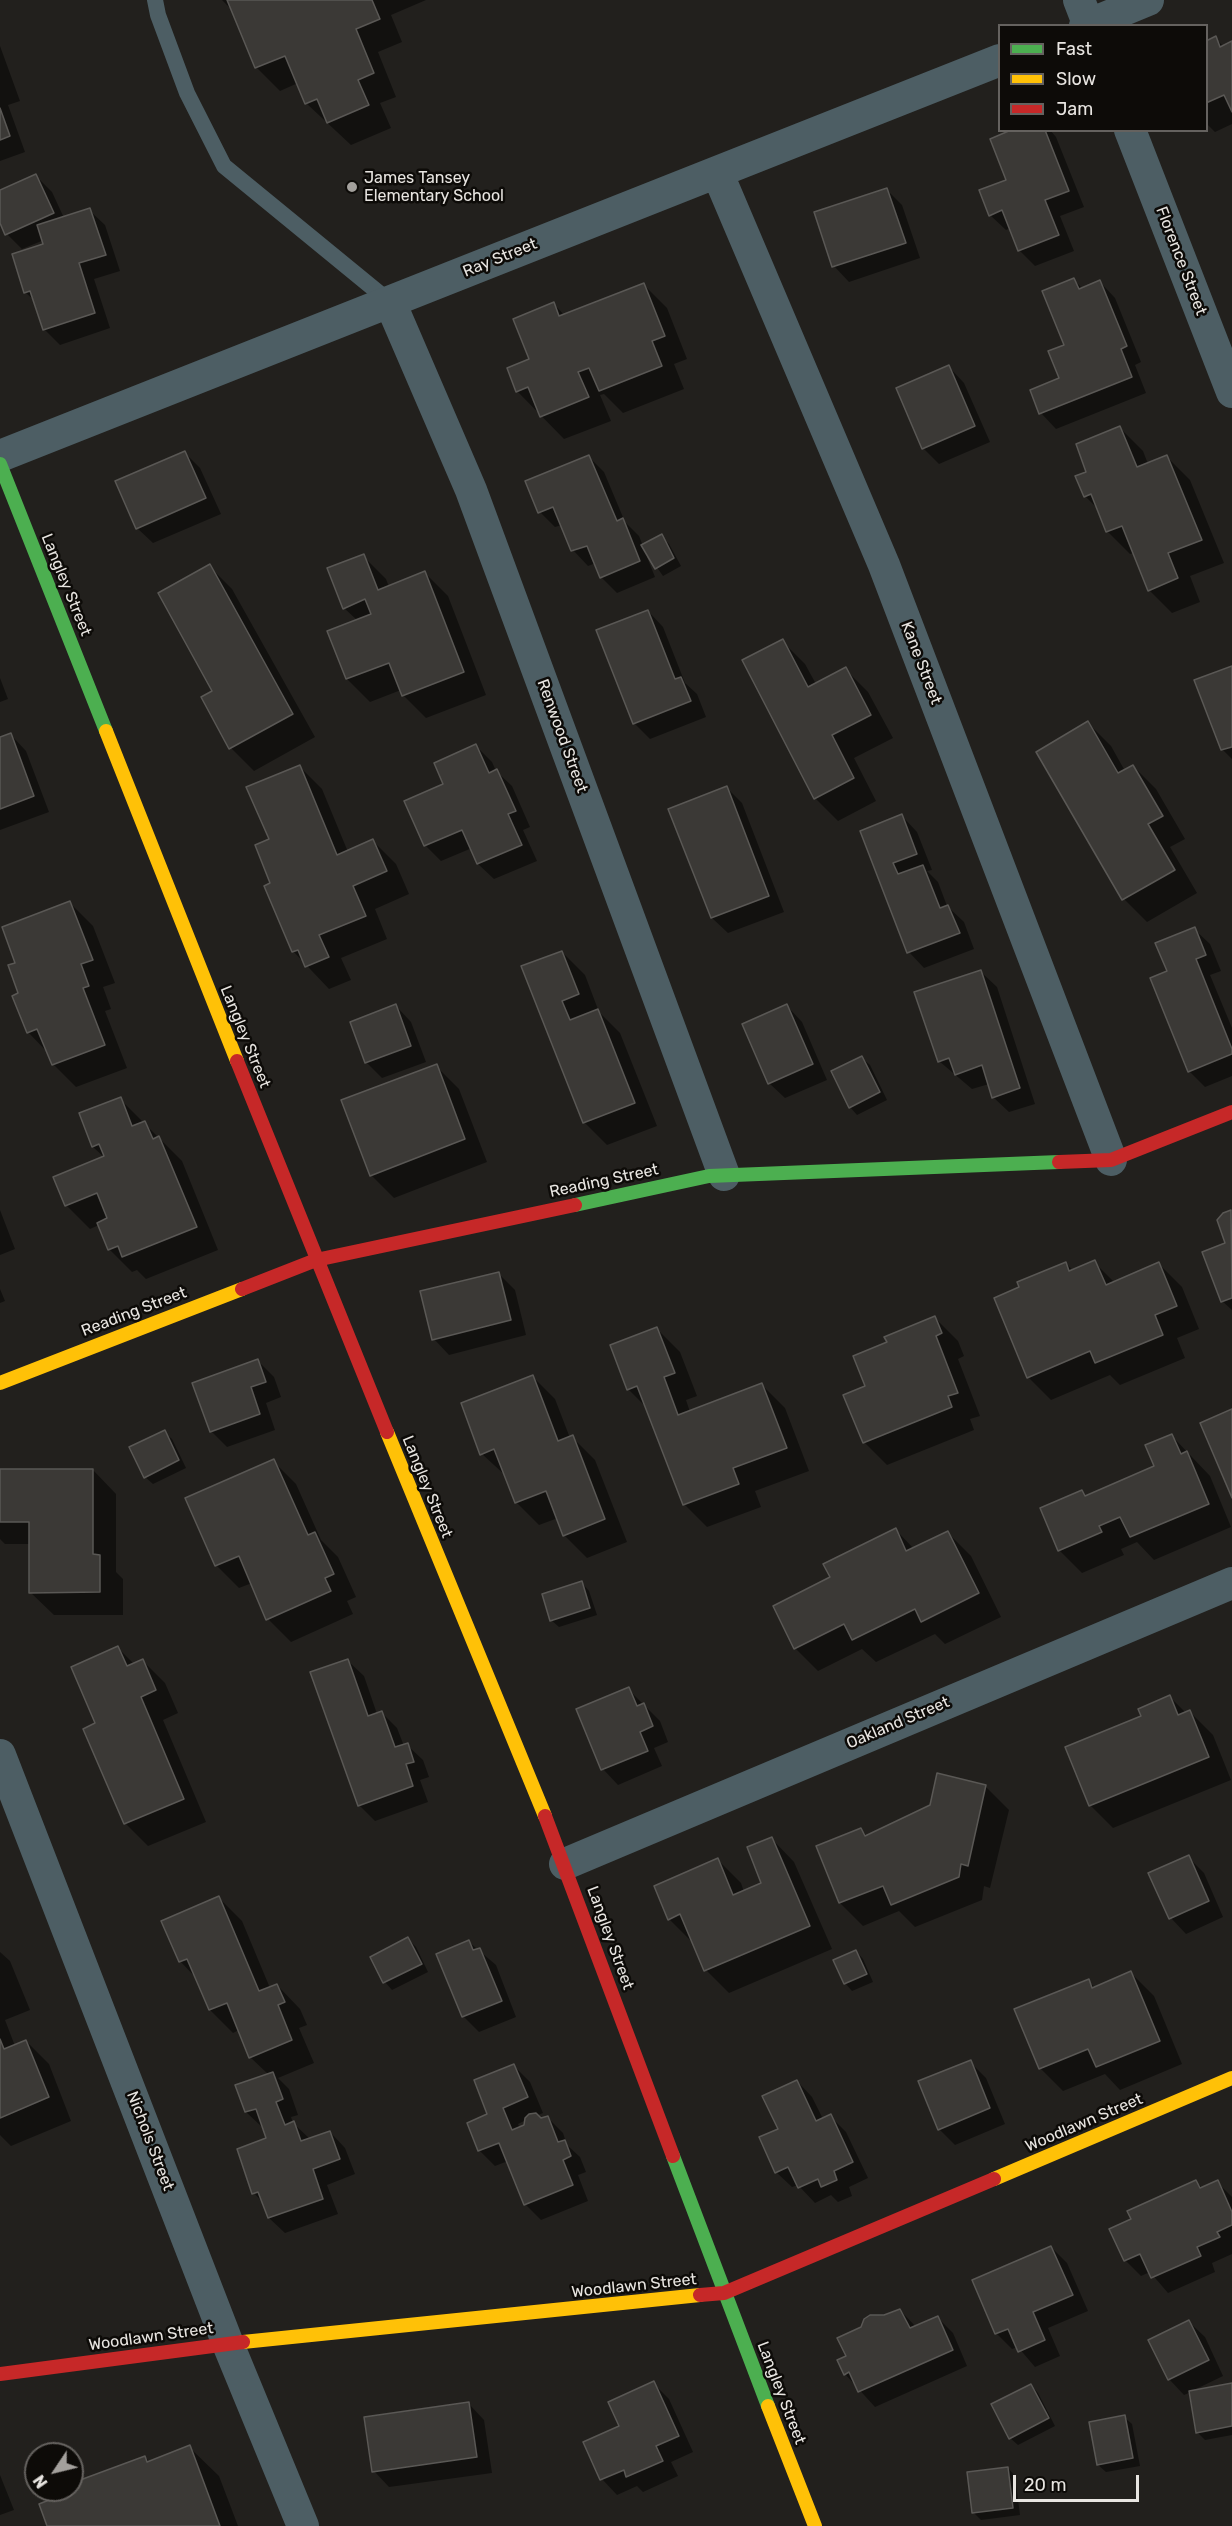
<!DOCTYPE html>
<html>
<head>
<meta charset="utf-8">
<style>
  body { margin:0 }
  #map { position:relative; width:1232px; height:2526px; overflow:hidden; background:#22201d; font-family:Rubik,sans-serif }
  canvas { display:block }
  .legend { position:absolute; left:998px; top:24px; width:210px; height:108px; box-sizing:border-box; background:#0d0b08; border:2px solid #65625f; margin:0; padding:8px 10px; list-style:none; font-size:18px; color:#e8e5e1 }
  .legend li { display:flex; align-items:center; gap:12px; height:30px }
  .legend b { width:30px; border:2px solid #65625f }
  .north { position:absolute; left:24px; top:2442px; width:60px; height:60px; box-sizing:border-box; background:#0d0b08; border:2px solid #65625f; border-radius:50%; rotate:235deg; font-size:16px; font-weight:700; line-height:24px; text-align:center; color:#e8e5e1 }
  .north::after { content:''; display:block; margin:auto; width:21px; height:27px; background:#a3a09c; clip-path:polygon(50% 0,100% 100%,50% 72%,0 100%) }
  .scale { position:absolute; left:1013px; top:2475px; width:126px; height:27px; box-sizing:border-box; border:3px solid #e8e5e1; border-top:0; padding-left:8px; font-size:18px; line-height:21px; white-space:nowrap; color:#e8e5e1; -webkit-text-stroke:4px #0d0b08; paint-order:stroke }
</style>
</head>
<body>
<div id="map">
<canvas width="1232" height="2526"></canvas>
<ul class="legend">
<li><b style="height:8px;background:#4caf50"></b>Fast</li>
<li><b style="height:8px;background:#ffc107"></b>Slow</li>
<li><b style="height:8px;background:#c62828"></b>Jam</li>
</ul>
<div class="north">N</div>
<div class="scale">20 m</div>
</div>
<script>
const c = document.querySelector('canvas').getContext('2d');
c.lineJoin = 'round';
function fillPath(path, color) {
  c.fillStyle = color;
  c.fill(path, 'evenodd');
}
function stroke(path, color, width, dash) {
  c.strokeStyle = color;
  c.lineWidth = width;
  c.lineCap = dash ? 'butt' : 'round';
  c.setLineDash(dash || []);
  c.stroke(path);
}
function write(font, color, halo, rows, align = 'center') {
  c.font = font + ' Rubik,sans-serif';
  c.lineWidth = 5;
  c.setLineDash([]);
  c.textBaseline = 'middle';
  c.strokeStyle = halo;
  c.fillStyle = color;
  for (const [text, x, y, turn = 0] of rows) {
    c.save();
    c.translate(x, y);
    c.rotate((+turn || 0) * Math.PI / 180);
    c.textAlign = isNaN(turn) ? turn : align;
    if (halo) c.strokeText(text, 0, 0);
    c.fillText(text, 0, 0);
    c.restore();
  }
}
fillPath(new Path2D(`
  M222,0H426L391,15L402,42L378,52L396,97L380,103L391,128L351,145L306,103L298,83L280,91L257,68L234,12Z
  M1215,38L1224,47L1232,43V124L1215,132L1206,123V42Z
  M0,46L20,101L8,105L25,152L0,161Z
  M1016,130H1050L1056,137L1084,207L1060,216L1074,251L1035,266L1019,250L1011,228L1006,230L990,215L1008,181Z
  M36,176L52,192L64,218L89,210L105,225L120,271L94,279L110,328L60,345L44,329L36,302L25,292L45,245L44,240L22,249L7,234L0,219V192Z
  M887,190L902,205L920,258L849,282L834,266Z
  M1074,280L1083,289L1100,282L1115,298L1141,362L1135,365L1146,393L1056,429L1041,413L1061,379Z
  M644,285L667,308L687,359L674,364L684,389L623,413L604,394L600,395L611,421L564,439L517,391L554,304L565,316Z
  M949,367L964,383L990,442L939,464L923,448Z
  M1120,428L1143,451L1148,464L1167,457L1190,480L1224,563L1190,576L1200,602L1172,613L1149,590L1134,553L1130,554L1107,531L1099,510L1085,496Z
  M184,452L200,468L221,514L153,543L137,528Z
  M589,457L604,472L625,522L639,536L643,546L661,536L669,544L681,566L663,576L649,556L647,557L655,577L617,593L601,577L596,563L588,566L573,550L562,525L555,527L540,512Z
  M363,556L386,579L389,587L425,573L448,596L486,695L426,718L403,695L401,690L370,702L347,679L358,621L344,608Z
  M209,566L232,589L315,737L254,771L231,748L203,698L214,691Z
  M648,611L663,627L685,683L697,694L706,717L650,739L634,723Z
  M782,641L805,664L816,684L845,669L868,692L893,738L854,758L876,801L838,821L815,798Z
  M1232,668V759L1222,749Z
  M0,678L8,699L0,702Z
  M1088,723L1111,746L1125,771L1133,766L1156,789L1185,839L1170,847L1197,893L1147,922L1124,899L1038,752Z
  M11,735L26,751L49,812L0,830V739Z
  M476,746L492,762L496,771L512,786L530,827L523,830L537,861L494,879L478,864L472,848L441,861L426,846L406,802L445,785Z
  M299,766L322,789L348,852L373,841L396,864L409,894L375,909L387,939L341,958L351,980L329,989L293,951L272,884Z
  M727,788L742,803L784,912L728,933L712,918L670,810Z
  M902,816L917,832L932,870L927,871L938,882L947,906L964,922L974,949L924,968L909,952L862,832Z
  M70,903L93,926L115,983L103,987L111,1009L105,1011L127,1068L76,1087L53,1064L48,1053L28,1032L17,964Z
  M1194,929L1210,944L1221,971L1210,975L1232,1028V1076L1205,1087L1189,1071L1169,972Z
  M562,952L585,975L599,1012L620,1033L657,1126L607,1145L584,1122L523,967Z
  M981,972L997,987L1035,1104L1009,1112L993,1097L989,1084L972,1089L939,1061Z
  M396,1006L411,1022L426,1062L382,1078L366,1062Z
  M787,1006L802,1022L827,1080L785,1098L769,1083Z
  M862,1058L870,1065L887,1100L857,1115L850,1107Z
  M436,1066L459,1089L487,1162L394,1198L371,1175Z
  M120,1099L182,1161L218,1250L146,1279L137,1270L132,1272L109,1249L99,1225L90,1229L67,1206L55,1177L105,1158L93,1147L81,1114Z
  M0,1210L15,1249L0,1255Z
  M1232,1211V1310L1222,1301L1227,1244L1224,1214Z
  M1094,1262L1115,1283L1159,1264L1182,1287L1199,1329L1177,1338L1185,1358L1120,1385L1110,1375L1051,1400L1028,1377L1021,1288L1066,1263L1073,1271Z
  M499,1274L515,1290L526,1335L449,1355L434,1339Z
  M0,1289L5,1301L0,1303Z
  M935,1318L958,1341L964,1356L958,1359L980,1416L970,1419L974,1430L887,1465L864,1442L867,1387Z
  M657,1329L680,1352L697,1396L686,1400L690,1412L762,1385L785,1408L809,1471L755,1491L761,1507L707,1527L684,1504L647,1408L628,1389Z
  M258,1361L274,1377L281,1397L266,1403L275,1430L227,1447L211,1431Z
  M532,1376L555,1399L570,1438L572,1437L595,1460L627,1542L587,1558L564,1535L558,1518L539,1525L516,1502L506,1476L482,1454Z
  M164,1432L172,1439L186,1468L153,1484L145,1477Z
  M1172,1436L1210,1476L1231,1527L1154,1560L1137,1542L1121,1549L1124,1555L1082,1573L1059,1550L1082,1492L1087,1497L1156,1467Z
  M273,1461L296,1484L321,1540L338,1557L356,1597L347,1601L353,1614L291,1642L268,1619L252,1583L239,1588L216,1565L187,1499Z
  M93,1470L116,1494V1572L123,1579V1615H54L30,1592V1544H5L0,1539V1471Z
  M896,1530L914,1549L948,1533L971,1556L1001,1617L945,1644L935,1634L876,1662L862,1649L818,1671L795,1648L832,1578Z
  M582,1583L589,1591L597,1615L559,1627L551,1620Z
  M118,1648L134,1664L142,1660L165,1683L178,1713L163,1720L206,1822L148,1846L125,1823L97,1724Z
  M348,1661L364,1676L377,1714L381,1712L397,1728L404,1746L407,1745L423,1760L429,1777L420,1780L428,1802L375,1821L359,1805Z
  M628,1689L660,1721L668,1742L654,1748L662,1766L618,1785L603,1769Z
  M1170,1697L1186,1713L1190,1712L1213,1735L1231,1780L1113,1828L1090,1805L1143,1717Z
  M986,1787L1009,1810L990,1888L984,1886L982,1900L915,1927L899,1911L863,1926L840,1903L861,1830L868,1837Z
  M771,1838L794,1862L832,1949L729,1993L706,1970L692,1942L669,1919L718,1860L741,1883L744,1892L763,1884Z
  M1188,1857L1204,1873L1223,1917L1186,1934L1171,1918Z
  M219,1898L242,1921L270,1988L277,1985L300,2009L307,2025L299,2028L314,2063L278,2078L289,2089L298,2115L291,2117L293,2123L310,2139L330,2132L345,2148L355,2174L327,2185L338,2214L285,2233L269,2218L264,2204L254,2193L268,2139L264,2127H262L246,2112L269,2075L250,2057L239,2030L233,2033L210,2010L197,1979L180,1961Z
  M408,1939L416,1947L428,1972L392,1990L385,1982Z
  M469,1942L496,1965L516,2017L479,2032L463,2016Z
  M856,1951L863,1959L873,1982L852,1991L845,1983Z
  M0,1952L10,1961L30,2010L5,2020L15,2046L26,2041L49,2064L71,2121L11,2146L0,2135Z
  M1131,1973L1154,1996L1182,2064L1120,2090L1105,2074L1063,2091L1040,2068L1088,1981L1096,1988Z
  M970,2062L986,2078L1005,2124L955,2145L939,2129Z
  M514,2066L530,2082L543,2113L536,2116L541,2120L547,2117L563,2133L567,2145L580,2157L586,2172L578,2175L588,2201L541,2220L525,2204L508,2161L495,2166L480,2151L469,2123L489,2115ZM526,2120L525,2126L520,2128L518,2124Z
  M797,2081L812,2097L823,2119L830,2116L846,2132L868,2178L849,2187L852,2196L838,2202L831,2195L815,2203L798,2185L792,2187L776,2172L780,2130Z
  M1196,2182L1203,2188L1217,2182L1232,2197V2254L1212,2263L1215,2272L1168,2293L1150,2272L1141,2276L1125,2260L1133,2220Z
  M1051,2247L1067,2263L1088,2311L1048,2328L1060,2356L1035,2367L1018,2347L1012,2349L996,2333Z
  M900,2310L916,2327L937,2317L953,2333L967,2366L875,2407L845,2374L885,2317Z
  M1189,2322L1205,2337L1223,2376L1192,2391L1232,2385V2435L1205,2440L1197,2432L1191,2392L1184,2395L1169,2379Z
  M653,2383L669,2399L693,2452L671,2462L678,2476L643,2492L637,2486L617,2495L602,2479L585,2443L621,2427Z
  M1031,2385L1038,2393L1055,2426L1018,2445L1010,2438Z
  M469,2404L484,2420L492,2473L389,2487L374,2471Z
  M1124,2417L1132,2424L1140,2466L1106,2472L1098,2465Z
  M189,2447L219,2476L238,2526H49L61,2497L58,2490H72V2484L145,2457L150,2462Z
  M1008,2468L1015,2476L1020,2515L981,2520L973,2512Z
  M0,2475L14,2510L0,2515Z`), '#0007');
const building = new Path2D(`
  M227,0H372L380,19L356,29L374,73L358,80L369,105L327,123L317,99L305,104L285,56L255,68Z
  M1216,36L1220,47L1232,41V112L1224,95L1206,103V41Z
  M0,108L10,136L0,140Z
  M1011,130H1045L1069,191L1045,200L1059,235L1018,251L1002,210L989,216L979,190L1006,180L990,139Z
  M36,174L54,213L5,235L0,223V190Z
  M887,188L906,243L832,267L814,212Z
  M90,208L106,255L79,263L95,313L43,330L30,291L24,293L12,254L43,244L37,225Z
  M1074,278L1079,289L1100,280L1127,346L1121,349L1132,377L1039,414L1030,390L1059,378L1048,351L1064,345L1042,291Z
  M644,283L665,336L652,341L662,366L599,391L589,368L578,372L589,397L540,417L528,387L516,392L507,368L529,359L513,319L554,302L559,316Z
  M949,365L975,426L922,449L896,388Z
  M1120,426L1137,467L1167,455L1202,540L1168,553L1178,578L1148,591L1122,526L1106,532L1091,494L1084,497L1075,476L1086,472L1076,444Z
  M185,451L206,498L136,529L115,481Z
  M589,455L617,521L623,518L640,561L600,578L587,546L571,551L553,507L538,513L525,481Z
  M662,534L674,558L655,569L641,545Z
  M364,554L378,590L425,571L464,672L402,696L389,663L346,679L327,631L371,614L365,599L343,609L327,568Z
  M210,564L293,714L229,749L201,697L212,691L158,593Z
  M648,610L675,679L681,677L691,701L633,724L596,630Z
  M783,639L808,687L846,667L871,715L832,735L854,778L814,799L742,660Z
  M1232,666V747L1221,750L1194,680Z
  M1088,721L1118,773L1133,765L1163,816L1148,824L1175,870L1122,900L1036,752Z
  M11,733L34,796L0,809V737Z
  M476,744L489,773L497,769L516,811L508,814L522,845L477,864L462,830L424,846L404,801L443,784L434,763Z
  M300,765L337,855L373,839L387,871L353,886L366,916L319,935L329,957L305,967L298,950L292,952L264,886L270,883L255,845L269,839L246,787Z
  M727,786L769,896L711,918L668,809Z
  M902,814L917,854L893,863L898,874L923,865L940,908L948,905L960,933L907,953L860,831Z
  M70,901L93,960L81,964L89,986L83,988L105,1045L52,1065L37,1029L27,1033L12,996L18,993L8,965L15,963L2,927Z
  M1195,927L1206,955L1196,959L1232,1049V1054L1188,1072L1150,978L1167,971L1155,943Z
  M562,951L579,994L562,1001L570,1020L598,1009L635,1103L583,1123L521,966Z
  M981,970L1020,1088L992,1098L982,1065L955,1075L949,1058L938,1062L914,992Z
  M396,1004L411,1046L365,1063L350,1022Z
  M787,1004L813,1064L768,1084L742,1024Z
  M862,1056L880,1092L849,1108L831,1071Z
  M437,1064L465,1139L370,1176L341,1100Z
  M121,1097L132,1126L145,1121L153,1139L159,1136L197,1227L122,1257L118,1246L108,1250L97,1223L107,1218L97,1193L65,1206L53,1177L104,1156L99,1144L92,1147L79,1113Z
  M1231,1210L1232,1298L1221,1302L1202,1252L1225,1243L1217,1220L1223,1213Z
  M1095,1260L1106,1285L1159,1262L1177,1306L1155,1315L1163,1335L1095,1363L1090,1351L1027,1378L994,1298L1019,1287L1017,1282L1066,1262L1069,1271Z
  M499,1272L511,1320L432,1340L420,1291Z
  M935,1316L942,1333L936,1336L958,1393L948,1396L952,1407L863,1443L843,1395L865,1386L853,1356L887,1342L884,1337Z
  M657,1327L675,1373L664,1377L678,1415L762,1383L787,1448L733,1468L739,1484L683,1505L637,1386L627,1390L610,1345Z
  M258,1359L266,1382L251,1387L260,1414L210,1432L192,1383Z
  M533,1375L558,1441L573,1435L605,1519L563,1536L546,1491L515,1503L494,1449L480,1455L461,1403Z
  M1232,1409V1498L1200,1423Z
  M165,1430L179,1460L144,1478L129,1447Z
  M1172,1434L1181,1454L1187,1451L1209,1504L1130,1537L1120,1517L1099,1526L1102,1532L1058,1551L1040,1508L1082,1490L1085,1496L1154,1466L1145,1445Z
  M274,1459L308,1535L315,1532L334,1574L325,1578L331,1591L266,1620L239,1556L215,1566L185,1498Z
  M0,1469H93V1554L100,1555V1592L29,1593V1522H0Z
  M896,1528L906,1551L948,1531L979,1593L921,1622L915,1609L852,1640L844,1624L794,1649L773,1606L830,1577L823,1564Z
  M582,1581L590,1608L550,1621L542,1594Z
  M118,1646L127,1666L143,1659L156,1690L141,1697L184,1799L124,1824L83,1729L95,1723L71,1667Z
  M348,1659L368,1716L382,1711L395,1747L408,1743L414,1762L406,1764L413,1786L358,1806L310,1672Z
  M629,1687L637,1706L644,1703L653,1726L640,1732L648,1751L601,1770L576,1709Z
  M1170,1695L1178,1715L1190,1710L1209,1757L1089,1806L1065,1747L1141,1716L1138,1709Z
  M937,1773L986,1785L968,1866L961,1864L959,1877L891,1905L883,1886L839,1903L816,1846L861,1828L865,1836L930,1805Z
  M772,1837L810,1926L704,1971L680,1914L668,1920L654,1886L718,1858L733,1895L761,1883L747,1847Z
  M1189,1855L1209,1901L1169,1919L1148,1873Z
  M219,1896L259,1991L277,1984L285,2002L278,2005L292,2040L249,2058L227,2003L209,2010L187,1959L179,1962L161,1921Z
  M408,1937L422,1964L383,1983L370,1957Z
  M469,1940L473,1950L480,1948L502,2001L462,2017L436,1954Z
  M856,1950L867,1974L844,1984L833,1960Z
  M1131,1971L1160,2041L1096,2067L1088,2049L1039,2069L1014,2009L1089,1979L1092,1988Z
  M0,2039L4,2049L26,2040L49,2097L0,2118Z
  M971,2060L990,2108L938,2130L918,2081Z
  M514,2064L528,2097L503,2108L512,2130L524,2125L525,2118L529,2114L536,2113L541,2118L548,2116L558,2142L565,2140L571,2156L563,2160L573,2185L524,2205L499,2143L478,2151L467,2123L487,2114L474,2080Z
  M273,2072L283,2099L276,2102L285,2125L294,2121L301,2141L330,2131L340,2159L313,2169L323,2199L268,2218L258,2192L252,2194L237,2149L266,2138L256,2109L245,2112L235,2085Z
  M797,2080L816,2121L831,2114L853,2162L834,2171L837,2180L821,2187L818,2179L798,2188L788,2167L775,2173L759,2137L778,2129L762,2096Z
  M1196,2180L1200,2188L1218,2180L1232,2212V2225L1217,2232L1220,2237L1197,2247L1201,2256L1151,2278L1140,2254L1124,2261L1109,2229L1131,2219L1127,2211Z
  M1051,2246L1073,2295L1033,2312L1045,2340L1018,2352L1008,2329L995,2334L972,2280Z
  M900,2309L910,2328L938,2316L953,2350L858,2392L849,2372L844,2375L837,2360L846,2356L837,2338L861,2327L864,2319L870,2315H884Z
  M1189,2320L1209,2360L1168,2380L1148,2340Z
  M654,2381L679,2436L656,2446L663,2461L626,2477L624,2470L600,2480L583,2442L619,2426L608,2402Z
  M1232,2383V2426L1196,2433L1189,2391Z
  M1031,2384L1049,2418L1009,2439L991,2404Z
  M469,2402L477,2457L372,2472L364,2417Z
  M1125,2415L1133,2458L1097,2465L1089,2422Z
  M190,2445L220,2526H47L39,2504L59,2496L56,2490H72V2483L145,2456L147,2462Z
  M1008,2467L1013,2508L972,2513L967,2472Z`);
fillPath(building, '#3b3936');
stroke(building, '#5a5855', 1.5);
stroke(new Path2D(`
  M155,0L158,15L187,93L224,166L390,302`), '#4d5e64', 16);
stroke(new Path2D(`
  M1079,0L1089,26
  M1085,26L1148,0
  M1130,130L1232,392
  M717,172L884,565L1111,1160
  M390,302L471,490L724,1175
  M0,456L1000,60
  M0,1755L228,2344L303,2526
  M565,1864L1232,1583`), '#4d5e64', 32);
stroke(new Path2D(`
  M0,464L106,731
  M575,1205L709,1176L1059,1162
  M673,2156L768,2406`), '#4caf50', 14);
stroke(new Path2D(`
  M106,731L237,1061
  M0,1383L242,1289
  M387,1432L545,1816
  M994,2179L1232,2078
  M243,2342L700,2295
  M768,2406L815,2526`), '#ffc107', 14);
stroke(new Path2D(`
  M237,1061L387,1432
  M1059,1162L1111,1160L1232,1112
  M242,1289L316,1260L575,1205
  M545,1816L673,2156
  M700,2295L724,2293L994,2179
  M0,2374L243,2342`), '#c62828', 14);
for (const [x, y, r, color] of [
  [352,187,6,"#a3a09c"]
]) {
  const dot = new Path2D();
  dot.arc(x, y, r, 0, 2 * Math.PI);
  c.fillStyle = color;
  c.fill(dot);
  stroke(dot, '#0d0b08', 2);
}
write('16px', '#e8e5e1', '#0d0b08', [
  ["James Tansey",364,178],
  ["Elementary School",364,196]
], 'left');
write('16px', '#e8e5e1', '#0d0b08', [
  ["Ray Street",500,258,-22],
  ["Florence Street",1181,261,69],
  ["Langley Street",66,585,68],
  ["Kane Street",921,663,69],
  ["Renwood Street",562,736,70],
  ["Langley Street",245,1037,68],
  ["Reading Street",604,1181,-12],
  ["Reading Street",134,1312,-21],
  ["Langley Street",427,1487,68],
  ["Oakland Street",898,1723,-23],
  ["Langley Street",610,1938,70],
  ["Woodlawn Street",1084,2123,-23],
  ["Nichols Street",150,2141,69],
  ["Woodlawn Street",634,2286,-6],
  ["Woodlawn Street",151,2337,-8],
  ["Langley Street",781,2393,69]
]);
</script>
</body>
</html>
